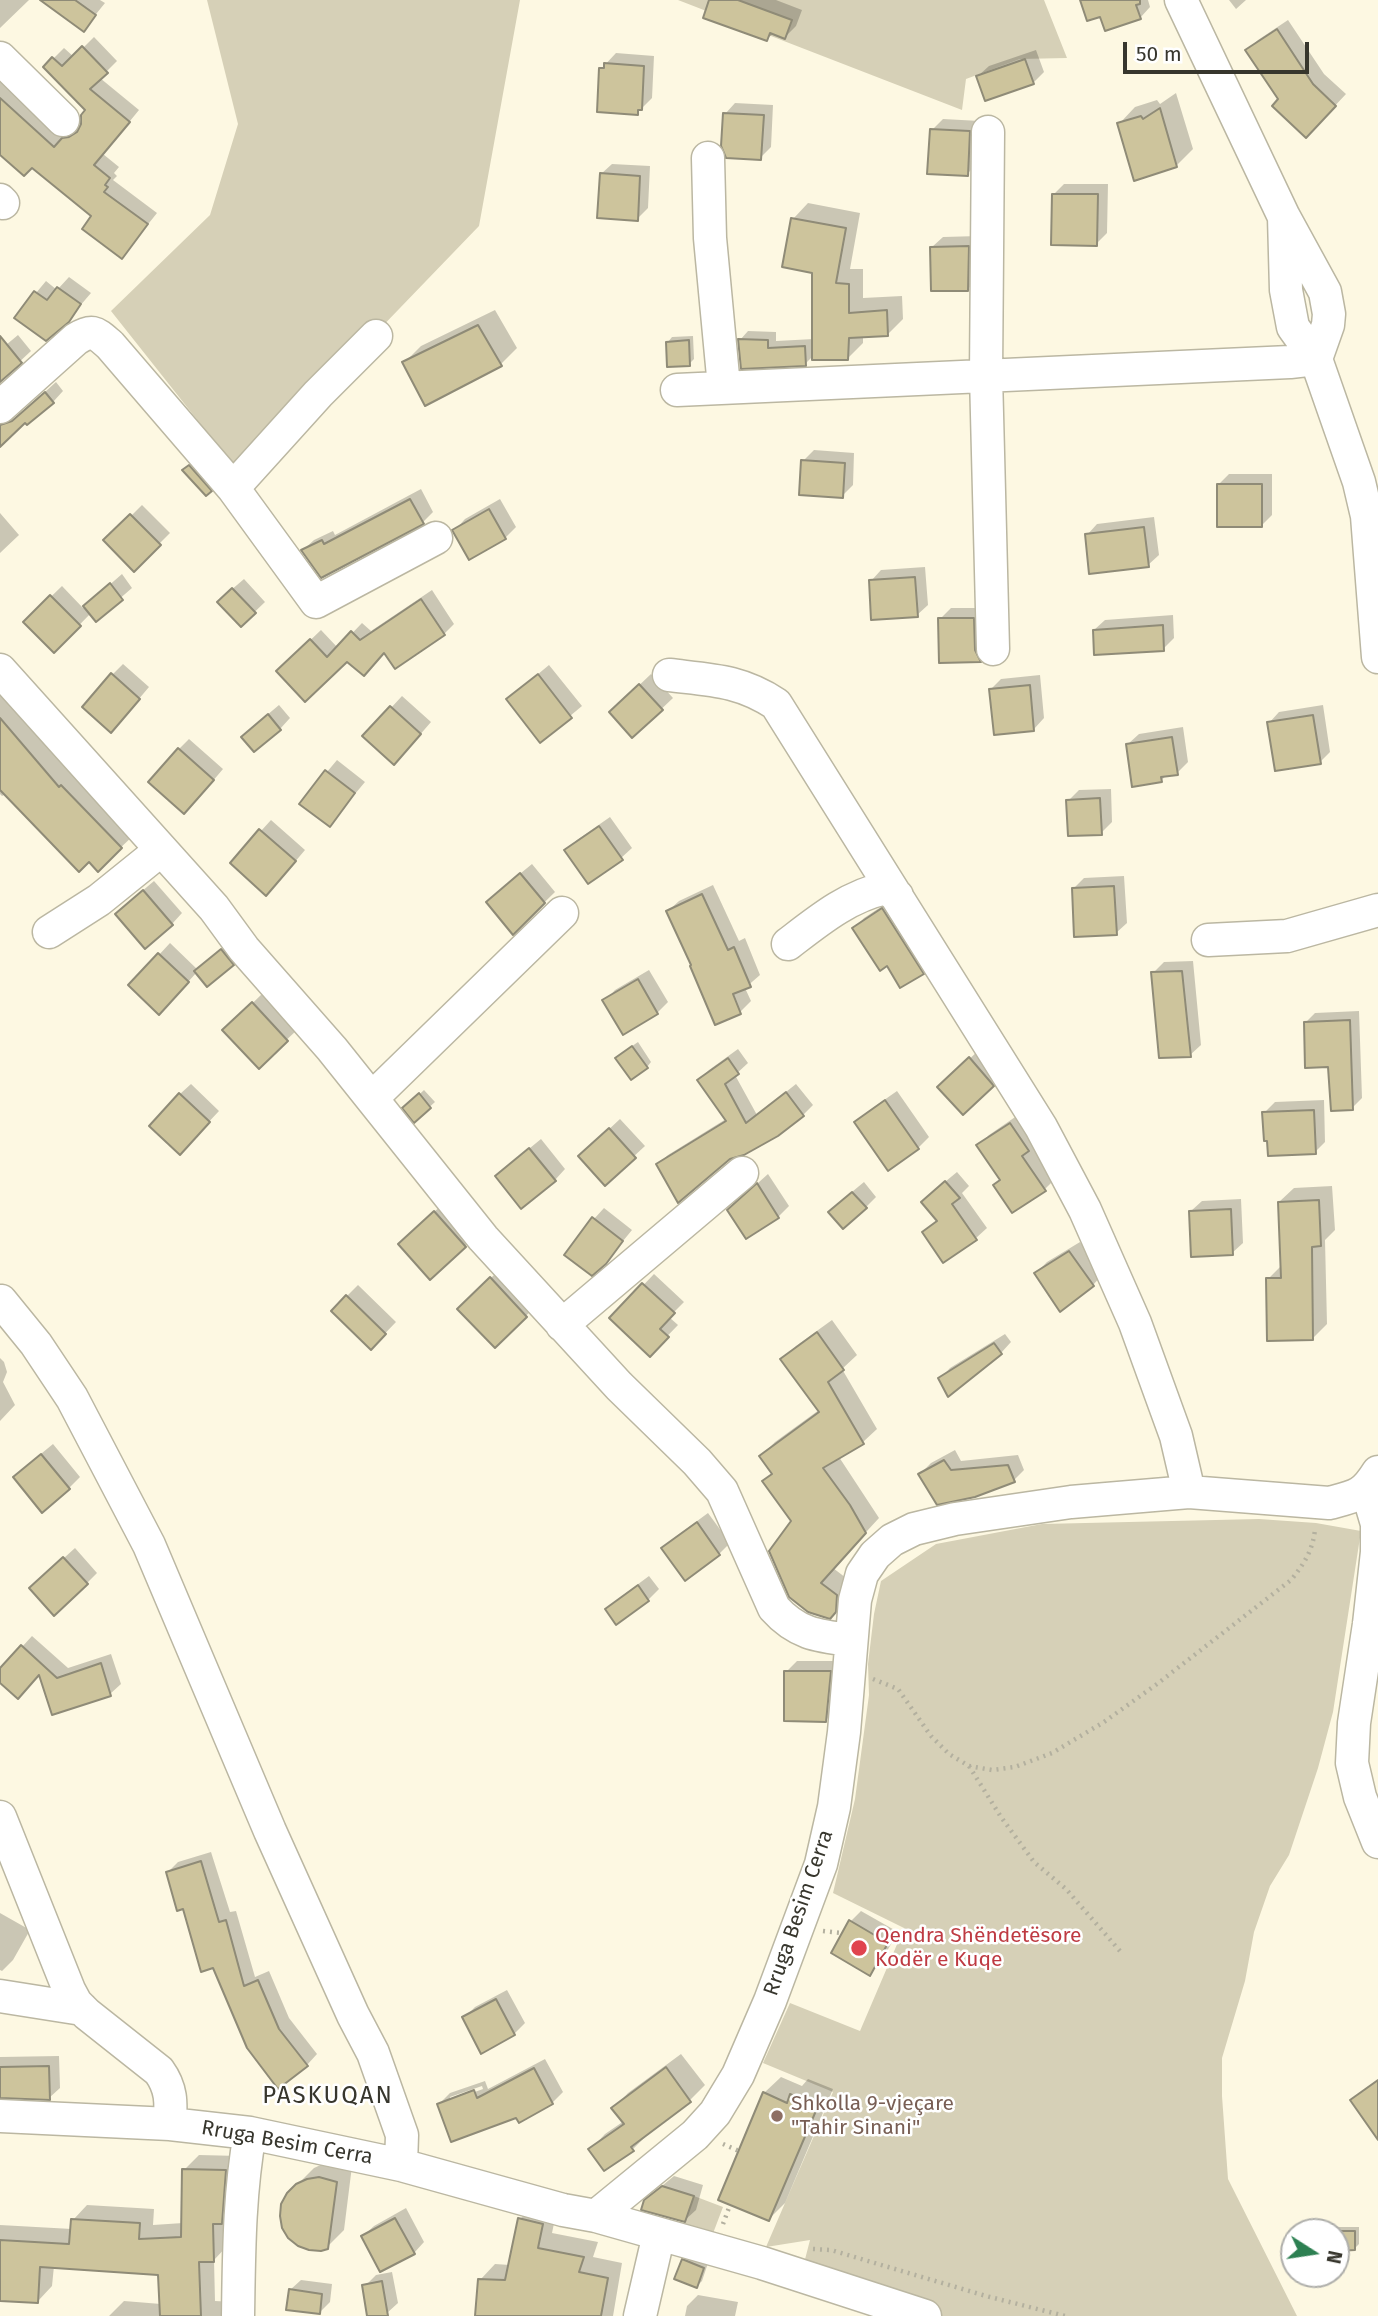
<!DOCTYPE html>
<html>
<head>
<meta charset="utf-8">
<style>
  body { margin:0 }
  #map { position:relative; width:1378px; height:2316px; overflow:hidden; background:#fdf8e2; font-family:"Fira Sans",sans-serif }
  canvas { display:block }
  .north { position:absolute; left:1280px; top:2218px; width:70px; height:70px; box-sizing:border-box; background:#fff; border:2px solid #afafab; border-radius:50%; rotate:102deg; font-size:19px; font-weight:700; line-height:28px; text-align:center; color:#37362d }
  .north::after { content:''; display:block; margin:auto; width:24px; height:32px; background:#2d8052; clip-path:polygon(50% 0,100% 100%,50% 72%,0 100%) }
  .scale { position:absolute; left:1123px; top:42px; width:186px; height:32px; box-sizing:border-box; border:4px solid #37362d; border-top:0; padding-left:9px; font-size:21px; line-height:24px; white-space:nowrap; color:#37362d; -webkit-text-stroke:5px #fff; paint-order:stroke }
</style>
</head>
<body>
<div id="map">
<canvas width="1378" height="2316"></canvas>
<div class="north">N</div>
<div class="scale">50 m</div>
</div>
<script>
const c = document.querySelector('canvas').getContext('2d');
c.lineJoin = 'round';
function fillPath(path, color) {
  c.fillStyle = color;
  c.fill(path, 'evenodd');
}
function stroke(path, color, width, dash) {
  c.strokeStyle = color;
  c.lineWidth = width;
  c.lineCap = dash ? 'butt' : 'round';
  c.setLineDash(dash || []);
  c.stroke(path);
}
function write(font, color, halo, rows, align = 'center') {
  c.font = font + ' "Fira Sans",sans-serif';
  c.lineWidth = 5;
  c.setLineDash([]);
  c.textBaseline = 'middle';
  c.strokeStyle = halo;
  c.fillStyle = color;
  for (const [text, x, y, turn = 0] of rows) {
    c.save();
    c.translate(x, y);
    c.rotate((+turn || 0) * Math.PI / 180);
    c.textAlign = isNaN(turn) ? turn : align;
    if (halo) c.strokeText(text, 0, 0);
    c.fillText(text, 0, 0);
    c.restore();
  }
}
fillPath(new Path2D(`
  M207,0H520L479,226L240,474L111,311L210,215L238,124Z
  M678,0H1044L1067,58L1020,59L966,79L962,110Z
  M1259,1519L1316,1523L1361,1531L1333,1712L1318,1768L1289,1855L1270,1886L1254,1932L1245,1981L1222,2058V2096L1228,2179L1297,2316H925L801,2275L810,2240L766,2247L833,2092L763,2063L790,2003L860,2031L904,1928L833,1893L855,1799L869,1695L868,1664L874,1614L881,1581L936,1544L1042,1524Z
  M694,2196L723,2207L712,2236L684,2225Z`), '#d6d0b7');
fillPath(new Path2D(`
  M0,0H29L0,28Z
  M43,0H100L105,3L84,29Z
  M711,0H776L802,10L796,26L785,37L774,33L767,39Z
  M1082,0H1148L1150,7L1140,18L1101,15Z
  M1229,0H1246L1236,9Z
  M1288,20L1324,74L1346,94L1317,125L1280,100L1247,50L1258,40Z
  M94,37L117,61L100,78L139,110L103,154L119,167L114,173L117,176L113,180L157,213L122,257L93,216L32,166L0,152V76L65,137L74,128H81L87,110L45,67L64,48L74,57Z
  M1036,50L1044,72L1033,83L978,76L989,66Z
  M616,53L654,56L652,98L637,113L601,69Z
  M1176,93L1193,149L1177,165L1119,124L1135,107L1157,100L1160,104Z
  M735,103L773,105L771,147L760,158L725,114Z
  M943,119L980,121L978,163L967,174L932,130Z
  M612,164L650,166L648,208L637,219L601,174Z
  M1064,184H1108L1107,233L1096,244L1054,194Z
  M808,203L860,213L850,269H863V298L902,296L903,319L888,334L863,335V343L848,358L814,355L805,364L740,340L748,331L776,332V341L814,339V271L793,219Z
  M979,236L978,278L968,289L932,247L943,237Z
  M69,277L91,293L67,321L16,317L46,281L57,290Z
  M495,310L517,348L501,364L405,362L421,346Z
  M18,335L31,351L0,380V350Z
  M693,336L694,359L689,364L668,342L672,337Z
  M56,382L63,391L53,402L25,410Z
  M814,450L854,453L853,485L842,496L803,461Z
  M200,455L221,479L206,494L185,471Z
  M1229,474H1272V515L1262,525L1218,485Z
  M421,489L433,512L423,522L303,550L314,540L333,531L335,535Z
  M500,499L516,527L505,538L455,530L465,519Z
  M142,505L170,533L134,569L106,541Z
  M0,513L19,535L0,553Z
  M1154,517L1159,555L1148,565L1087,535L1097,524Z
  M925,567L928,605L917,615L871,581L881,570Z
  M122,574L132,588L96,619L91,613L54,651L25,622L62,586L83,608Z
  M244,579L265,602L241,625L230,591Z
  M432,590L454,624L444,634L395,667L385,651L278,671L321,630L338,648L362,623L371,631Z
  M951,608H984L991,650L980,660L941,661L940,619Z
  M1173,615L1174,638L1163,649L1094,630L1105,620Z
  M123,664L149,687L121,720L112,675Z
  M549,665L582,706L540,741L508,699Z
  M651,674L673,698L633,736L611,712Z
  M1040,675L1044,718L1034,729L990,690L1001,679Z
  M0,695L26,719L135,834L98,869L6,794L2,796L0,794Z
  M402,696L431,722L405,752L365,736Z
  M279,705L290,718L280,729L254,726Z
  M1323,705L1330,752L1320,762L1269,723L1279,712Z
  M1183,727L1188,762L1177,773L1167,774L1161,781L1128,744L1139,734Z
  M189,739L223,769L195,802L179,749Z
  M337,760L365,782L329,825L301,803Z
  M1111,789L1112,822L1101,833L1068,801L1079,790Z
  M610,817L632,848L621,858L567,850L577,840Z
  M271,820L305,850L277,883L232,863Z
  M532,864L555,892L514,932L499,891Z
  M1124,876L1127,923L1116,933L1074,888L1084,878Z
  M154,881L182,913L172,924L128,903Z
  M713,885L739,941L745,938L760,975L745,988L751,1001L740,1012L692,966L668,911L679,901Z
  M893,899L933,962L923,973L888,964L854,929L864,918Z
  M233,940L243,953L233,964L197,972L170,1002L131,985L170,943L198,970Z
  M1193,961L1201,1045L1190,1055L1153,973L1164,962Z
  M649,970L668,1002L657,1013L623,1032L605,1001L615,990Z
  M263,993L298,1029L259,1066L225,1030Z
  M1359,1011L1362,1098L1352,1108L1305,1023L1315,1013Z
  M638,1042L651,1062L647,1067L622,1053Z
  M981,1048L1003,1074L963,1113L940,1087Z
  M738,1049L748,1063L735,1075L757,1115L796,1084L813,1105L803,1115L658,1164L668,1155L726,1119L699,1080L709,1070Z
  M191,1084L219,1111L190,1142L180,1094Z
  M424,1090L435,1102L415,1120L405,1108Z
  M897,1091L929,1137L918,1148L856,1122L867,1112Z
  M1324,1100L1325,1142L1315,1152L1264,1113L1275,1102Z
  M1021,1113L1038,1139L1033,1145L1055,1179L1045,1189L1001,1179L978,1146L989,1135Z
  M620,1119L645,1146L605,1183L591,1146Z
  M541,1139L565,1169L555,1180L508,1166Z
  M957,1172L969,1186L962,1193L987,1228L976,1238L944,1261L924,1232L938,1219L934,1191Z
  M768,1174L789,1206L778,1217L740,1199Z
  M864,1182L876,1197L866,1207L841,1201Z
  M1332,1186L1335,1230L1325,1240L1327,1324L1313,1338L1268,1279L1283,1264L1279,1202L1294,1188Z
  M1241,1199L1243,1243L1232,1253L1191,1211L1202,1201Z
  M445,1202L475,1236L465,1246L411,1233Z
  M604,1208L632,1230L605,1263L594,1219Z
  M1080,1242L1103,1274L1093,1285L1036,1273L1047,1262Z
  M501,1268L537,1305L495,1346L460,1309Z
  M654,1274L684,1302L669,1317L678,1325L650,1354L612,1318Z
  M358,1285L396,1322L371,1348L333,1310Z
  M832,1320L857,1355L842,1369L877,1429L863,1442L839,1457L879,1518L833,1568L850,1581L844,1603L830,1617L794,1521L765,1481L773,1472L761,1456L775,1442L819,1410L782,1360L796,1346Z
  M1005,1334L1011,1342L1001,1353L940,1379L950,1368Z
  M0,1358L4,1362L7,1372L3,1382L15,1405L0,1421Z
  M53,1444L80,1477L69,1488L25,1467Z
  M955,1450L961,1461L1018,1455L1024,1470L1014,1480L920,1474L931,1463Z
  M708,1513L730,1543L719,1554L664,1548L674,1538Z
  M75,1548L97,1573L87,1583L42,1578Z
  M649,1576L659,1589L648,1600L616,1622L607,1609L618,1599Z
  M32,1636L68,1668L111,1654L121,1684L110,1694L54,1713L40,1673L0,1680V1671Z
  M797,1661H840L836,1710L826,1720L786,1672Z
  M211,1852L230,1912L236,1911L255,1977L269,1971L289,2018L317,2054L307,2065L214,1966L168,1872L178,1862Z
  M861,1911L898,1932L880,1963L870,1973L850,1922Z
  M0,1913L30,1930L13,1960L2,1971L0,1970Z
  M507,1990L525,2023L514,2034L464,2018L475,2007Z
  M681,2054L705,2085L690,2100L646,2133L647,2135L633,2149H591L605,2134L624,2121L614,2108L628,2093Z
  M59,2056L60,2088L49,2098L0,2096V2057Z
  M545,2059L563,2092L552,2103L517,2116L439,2104L450,2093L485,2081L488,2089ZM482,2086L483,2089L450,2101V2097Z
  M781,2077L802,2086L808,2079L833,2089L785,2203L769,2219L764,2093Z
  M199,2155L240,2156L228,2245L214,2260L215,2301L234,2302L239,2316H109L124,2301L161,2304L160,2273L54,2266L52,2286L38,2301L0,2299V2225L72,2229L73,2220L87,2205L154,2209L153,2225L183,2223L184,2170Z
  M325,2163L352,2166L344,2230L327,2247L288,2194L314,2168Z
  M674,2176L703,2185L696,2210L685,2220L657,2190Z
  M535,2204L557,2209L552,2233L598,2242L593,2257L622,2263L613,2316H477L480,2280L495,2264L510,2265L520,2219Z
  M406,2208L424,2242L414,2253L363,2236L374,2226Z
  M1327,2227H1359V2244L1354,2249H1336V2232H1323Z
  M688,2256L708,2263L702,2281L697,2286L683,2260Z
  M392,2272L398,2303L387,2313L369,2316L365,2286L376,2275Z
  M301,2280L332,2284L330,2302L319,2313L290,2290Z
  M698,2295L738,2302L735,2316H685L687,2306Z`), '#0003');
const building = new Path2D(`
  M40,0H75L96,15L84,32Z
  M709,0H738L792,20L785,39L770,33L767,41L703,18Z
  M1080,0H1140V4L1136,5L1141,19L1105,31L1100,17L1087,21Z
  M1277,29L1313,84L1336,106L1306,138L1272,106L1278,99L1245,50Z
  M82,46L108,73L90,89L130,122L94,165L110,178L105,185L108,187L104,192L148,224L122,259L82,229L91,216L32,168L24,176L0,155V98L54,147L62,138L69,137L77,132L81,124V115L85,110L43,67L52,57L62,66Z
  M1025,59L1034,84L985,101L976,76Z
  M604,63L644,66L642,110H638V115L597,112L599,68H604Z
  M1160,108L1177,167L1134,181L1117,123L1141,116L1143,119Z
  M723,113L764,115L761,160L726,158L721,146Z
  M930,129L970,131L968,176L927,174Z
  M600,173L640,176L638,221L597,218Z
  M1052,194H1098L1097,246L1051,245Z
  M791,218L846,228L836,283L849,284V313L887,310L888,336L849,338L848,360H812V273L782,267Z
  M969,246L968,291H931L930,247Z
  M57,287L81,304L69,322L46,341L14,318L34,291L47,300Z
  M478,325L502,366L425,406L402,362Z
  M0,336L22,363L0,382Z
  M738,339L768,340V348L805,346L806,366L741,369Z
  M689,340L690,366L667,367L666,342Z
  M45,392L54,403L27,425L25,423L0,447V425L12,421Z
  M801,460L845,463L843,498L799,495Z
  M189,465L212,491L206,496L182,470Z
  M1217,484H1262V527H1217Z
  M410,499L424,524L321,578L301,550L322,540L324,544Z
  M489,509L506,539L469,560L452,530Z
  M130,514L161,545L134,572L103,540Z
  M1144,527L1149,567L1089,574L1085,534Z
  M915,577L918,617L871,620L869,580Z
  M110,583L123,600L96,622L83,606Z
  M232,588L256,613L241,627L217,602Z
  M50,595L81,626L54,653L23,622Z
  M421,599L445,635L395,669L384,653L364,676L347,662L305,702L276,671L310,639L327,657L351,631L360,640Z
  M938,618H974L975,650L981,662L939,663Z
  M1163,625L1164,651L1094,655L1093,630Z
  M111,673L140,699L111,733L82,707Z
  M538,674L572,718L540,743L506,699Z
  M639,684L663,710L632,738L609,712Z
  M1030,685L1034,731L994,735L989,689Z
  M390,706L421,734L394,765L362,736Z
  M268,714L281,730L254,752L241,737Z
  M1313,715L1321,764L1275,771L1267,722Z
  M0,718L59,787L61,785L122,848L98,872L89,862L79,872L0,790Z
  M1172,737L1178,775L1161,777L1162,782L1132,787L1126,744Z
  M178,748L214,780L184,814L148,782Z
  M325,770L355,793L330,827L299,804Z
  M1100,798L1102,835L1068,836L1066,800Z
  M599,826L623,860L588,884L564,850Z
  M259,829L296,861L266,896L230,863Z
  M520,873L545,903L513,935L486,902Z
  M1114,886L1117,935L1074,937L1072,888Z
  M143,890L173,925L145,949L115,914Z
  M702,894L728,950L734,947L751,987L733,994L741,1014L715,1025L690,966L691,965L666,911Z
  M882,908L924,974L900,988L887,966L880,971L852,928Z
  M221,949L234,965L207,987L194,971Z
  M158,953L189,982L159,1015L128,985Z
  M1182,971L1191,1057L1159,1058L1151,972Z
  M638,979L658,1014L623,1035L602,1000Z
  M252,1002L288,1041L259,1069L222,1030Z
  M1350,1020L1353,1110L1331,1111L1328,1067L1305,1068L1304,1022Z
  M632,1046L648,1068L631,1080L615,1058Z
  M969,1057L994,1086L963,1115L937,1087Z
  M728,1058L739,1074L725,1084L746,1123L786,1092L804,1116L778,1136L744,1155L730,1159L678,1203L656,1164L726,1121L697,1080Z
  M179,1093L210,1122L180,1155L149,1126Z
  M419,1093L431,1108L414,1123L402,1108Z
  M885,1100L919,1149L888,1171L854,1122Z
  M1314,1110L1316,1154L1268,1156L1267,1141H1264L1262,1112Z
  M1010,1123L1029,1151L1022,1156L1046,1191L1012,1213L993,1185L1000,1180L976,1145Z
  M609,1128L636,1158L605,1186L578,1156Z
  M529,1148L556,1181L521,1209L495,1176Z
  M945,1181L960,1198L952,1204L977,1240L943,1263L922,1232L937,1221L921,1202Z
  M757,1183L779,1218L746,1239L727,1210Z
  M852,1192L867,1208L843,1229L828,1212Z
  M1319,1200L1321,1246L1312,1247L1313,1340L1267,1341L1266,1278H1281L1278,1202Z
  M1231,1209L1233,1255L1191,1257L1189,1211Z
  M434,1211L466,1247L430,1280L398,1244Z
  M592,1217L623,1241L606,1264L592,1276L564,1255Z
  M1069,1251L1094,1286L1060,1312L1034,1273Z
  M490,1277L527,1317L495,1348L457,1309Z
  M642,1283L675,1313L660,1329L669,1337L650,1357L609,1318Z
  M346,1295L386,1334L371,1350L331,1311Z
  M817,1332L844,1370L828,1382L864,1444L823,1468L850,1505L866,1533L821,1583L837,1595L836,1612L830,1619L808,1612L789,1597L769,1551L791,1521L762,1481L772,1474L759,1456L819,1412L780,1359Z
  M994,1343L1002,1354L948,1397L938,1378Z
  M41,1454L70,1489L42,1513L13,1477Z
  M944,1460L951,1470L1008,1465L1015,1482L975,1497L937,1505L918,1474Z
  M697,1522L720,1555L685,1581L661,1548Z
  M63,1557L88,1584L54,1616L29,1588Z
  M638,1585L649,1601L616,1625L605,1609Z
  M21,1645L57,1678L101,1663L111,1696L52,1715L39,1675L18,1699L0,1683V1668Z
  M784,1671H831L826,1722L784,1721Z
  M201,1861L219,1922L226,1920L244,1986L258,1980L279,2029L308,2066L278,2089L247,2048L213,1968L201,1972L183,1909L177,1911L166,1872Z
  M849,1920L888,1943L870,1976L831,1953Z
  M496,1999L515,2035L481,2054L462,2017Z
  M49,2066L50,2100L0,2098V2067Z
  M666,2067L691,2102L631,2147L634,2151L604,2171L588,2149L624,2124L611,2108Z
  M534,2068L553,2104L519,2123L516,2118L451,2142L437,2104L474,2090L477,2098Z
  M1378,2080V2140L1350,2100Z
  M763,2092L787,2103L790,2094L818,2106L769,2221L718,2200Z
  M182,2169L226,2170L222,2224H213L214,2262H199L201,2316H160L158,2275L40,2267L38,2303L0,2301V2240L69,2244L71,2219L140,2223L139,2239L181,2237Z
  M319,2177L337,2182L328,2249L321,2251L309,2250L298,2246L288,2238L282,2228L280,2216L281,2204L287,2193L296,2184L307,2179Z
  M662,2186L694,2196L685,2222L641,2210L644,2200Z
  M395,2218L415,2254L380,2272L361,2236Z
  M518,2218L543,2224L538,2248L584,2257L579,2272L608,2278L601,2316H475L478,2279L505,2280Z
  M1355,2231V2250L1336,2251V2231Z
  M682,2259L704,2268L697,2288L674,2279Z
  M382,2281L388,2316H367L362,2285Z
  M289,2289L322,2294L320,2314L286,2310Z`);
fillPath(building, '#cdc49c');
stroke(building, '#8f8b77', 2);
const minor = new Path2D(`
  M1181,0L1284,217L1325,292L1329,314L1328,325L1316,359
  M0,58L63,120
  M988,132L986,375L993,649
  M708,158L710,238L724,387
  M0,200L3,203
  M1284,217L1286,290L1293,327L1316,359L1359,482L1367,516L1378,657
  M677,390L1290,362L1316,359
  M0,407L76,339C93,328 96,333 110,345L233,488L316,602L436,538
  M233,488L318,394L376,336
  M0,670L214,908L244,949L332,1049L483,1238L619,1386L697,1462L722,1491L774,1608C797,1634 818,1636 851,1640
  M669,675C711,680 740,680 776,704L1041,1127L1085,1210L1135,1323L1176,1436L1189,1492
  M49,932L99,900L161,850
  M1208,940L1287,936L1378,910
  M788,944C818,921 848,896 886,888L897,896
  M372,1098L562,913
  M1,1301L36,1344L72,1398L149,1545L270,1831L353,2015L373,2053L402,2135L401,2165
  M562,1325L742,1173
  M1367,1490L1377,1524V1552L1369,1624L1354,1723L1352,1763L1360,1797L1378,1842
  M0,1817L69,1990L76,2003L87,2014L159,2071C172,2089 171,2103 170,2124
  M0,1996L82,2009
  M0,2116L170,2124L250,2133L401,2165L563,2210L596,2216L695,2135L715,2113L738,2075L770,2001L821,1864L834,1807L844,1732L855,1600L862,1574L875,1555L892,1540L914,1529L955,1519L1071,1502L1189,1492L1329,1503C1356,1496 1363,1496 1378,1472
  M596,2216L762,2263L925,2316
  M238,2316C239,2254 239,2194 250,2133
  M640,2316L659,2234`);
stroke(minor, '#bbb7a2', 35);
stroke(new Path2D(`
  M873,1679L898,1689L931,1736L949,1754L969,1766L992,1770L1015,1767L1052,1753L1104,1722L1157,1684L1291,1580C1304,1564 1313,1550 1315,1529
  M969,1766L1001,1817L1034,1862L1066,1889L1120,1951
  M823,1931L842,1933
  M723,2144L739,2151
  M723,2224L730,2205
  M813,2249L831,2250L986,2296L1065,2316`), '#b3b09f', 4.5, [2, 5]);
stroke(minor, '#fff', 32);
for (const [x, y, r, color] of [
  [859,1948,9,"#e0444e"],
  [777,2116,7,"#8d6e63"]
]) {
  const dot = new Path2D();
  dot.arc(x, y, r, 0, 2 * Math.PI);
  c.fillStyle = color;
  c.fill(dot);
  stroke(dot, '#fff', 2.5);
}
write('21px', '#37362d', '#fff', [
  ["Rruga Besim Cerra",799,1913,-71],
  ["Rruga Besim Cerra",287,2143,10]
]);
write('21px', '#be3a42', '#fff', [
  ["Qendra Shëndetësore",875,1936],
  ["Kodër e Kuqe",875,1960]
], 'left');
write('21px', '#785e54', '#fff', [
  ["Shkolla 9-vjeçare",791,2104],
  ["\"Tahir Sinani\"",791,2128]
], 'left');
c.letterSpacing = '2px';
write('24px', '#37362d', '#fff', [
  ["PASKUQAN",328,2096]
]);
c.letterSpacing = '0px';
</script>
</body>
</html>
